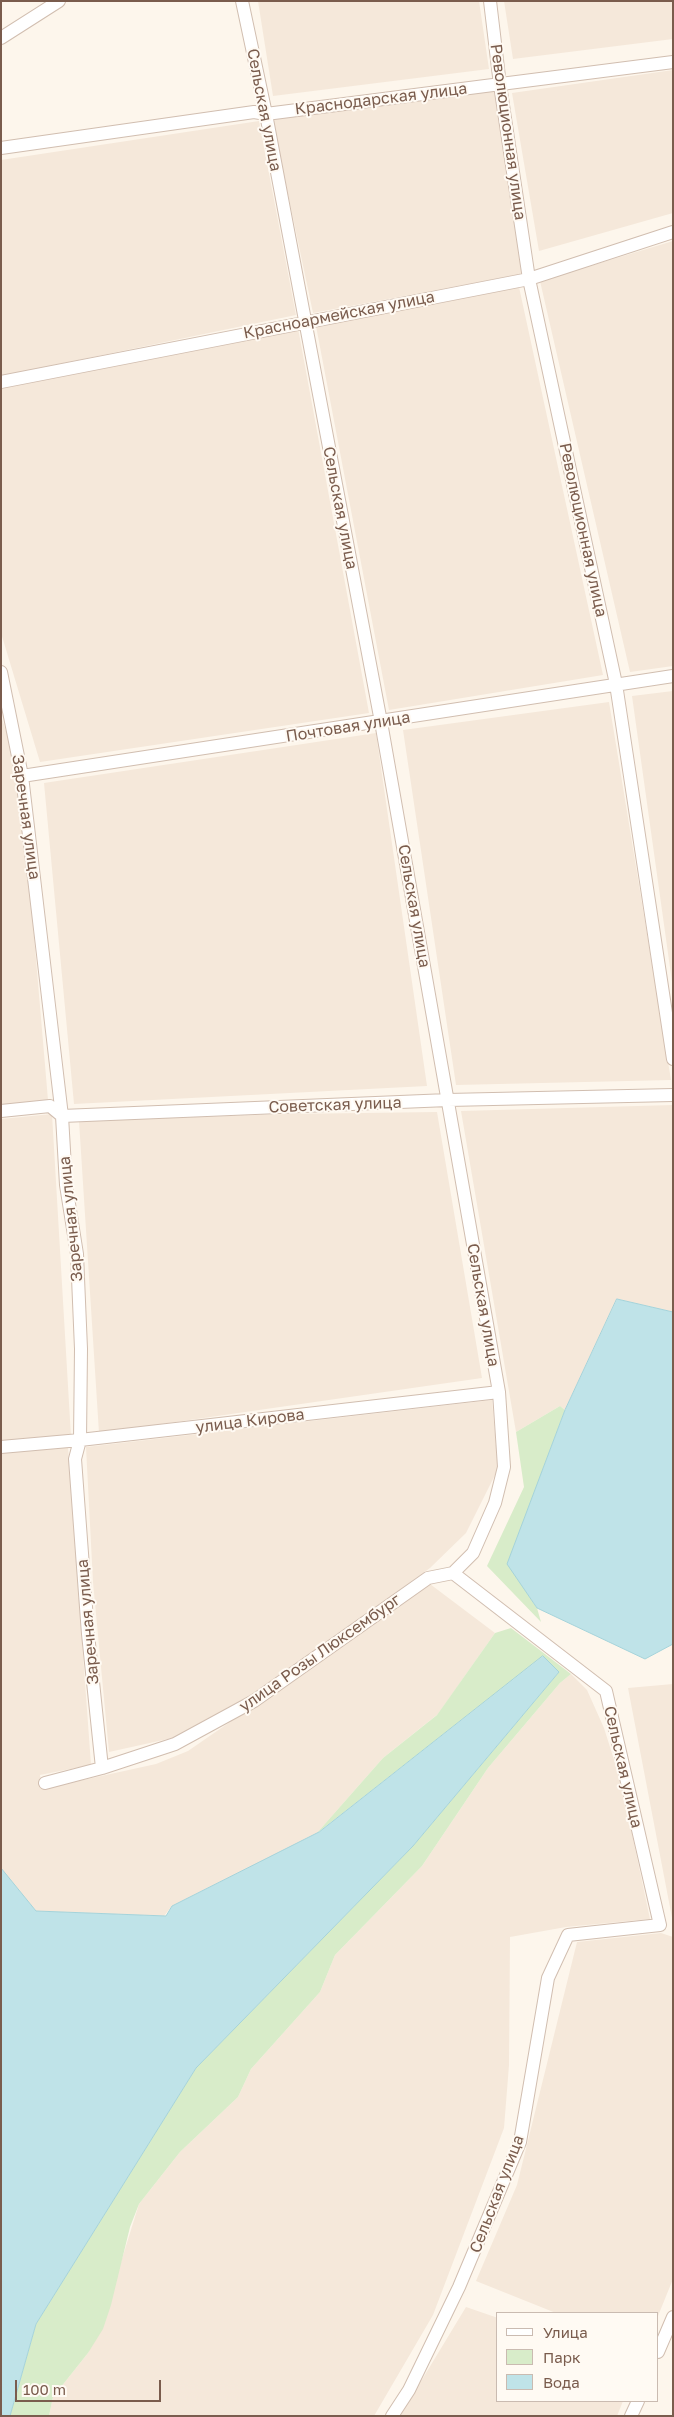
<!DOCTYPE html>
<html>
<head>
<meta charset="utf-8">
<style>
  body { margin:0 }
  #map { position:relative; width:674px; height:2417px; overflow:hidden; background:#fdf6ec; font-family:"Golos Text",sans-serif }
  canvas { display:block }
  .frame { position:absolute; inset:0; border:2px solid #7a5c4d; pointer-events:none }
  .legend { position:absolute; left:496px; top:2312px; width:162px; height:90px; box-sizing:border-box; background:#fffaf3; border:1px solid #cabbb1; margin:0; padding:6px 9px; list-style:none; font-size:15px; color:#7a5c4d }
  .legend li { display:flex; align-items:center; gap:10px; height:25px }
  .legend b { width:25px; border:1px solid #cabbb1 }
  .scale { position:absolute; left:15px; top:2380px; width:146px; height:22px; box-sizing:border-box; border:2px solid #7a5c4d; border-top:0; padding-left:6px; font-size:15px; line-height:18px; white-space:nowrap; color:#7a5c4d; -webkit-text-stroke:4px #fffaf3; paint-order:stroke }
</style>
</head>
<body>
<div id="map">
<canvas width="674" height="2417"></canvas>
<div class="frame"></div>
<ul class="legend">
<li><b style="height:6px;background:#fff"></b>Улица</li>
<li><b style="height:14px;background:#d8ecc9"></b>Парк</li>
<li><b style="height:14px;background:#bfe3e8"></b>Вода</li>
</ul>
<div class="scale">100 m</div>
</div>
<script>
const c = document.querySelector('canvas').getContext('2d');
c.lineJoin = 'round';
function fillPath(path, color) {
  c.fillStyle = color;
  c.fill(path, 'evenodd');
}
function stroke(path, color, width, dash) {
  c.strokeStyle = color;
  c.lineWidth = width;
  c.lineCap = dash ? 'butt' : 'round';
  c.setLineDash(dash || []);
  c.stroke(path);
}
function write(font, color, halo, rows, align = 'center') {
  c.font = font + ' "Golos Text",sans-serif';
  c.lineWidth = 4;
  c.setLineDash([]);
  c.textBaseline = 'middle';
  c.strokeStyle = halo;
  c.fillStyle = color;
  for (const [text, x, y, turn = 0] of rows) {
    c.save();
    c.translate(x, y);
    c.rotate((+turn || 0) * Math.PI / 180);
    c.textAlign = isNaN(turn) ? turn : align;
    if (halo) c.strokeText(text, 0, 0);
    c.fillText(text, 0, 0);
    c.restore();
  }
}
fillPath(new Path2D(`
  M258,1H479L489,69L273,96Z
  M504,1H673V39L513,59Z
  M673,70V213L539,251L512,93Z
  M494,89L522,274L313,313L272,118Z
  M259,121L296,315L1,376V160Z
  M673,241V666L630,672L540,281Z
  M519,287L603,675L389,710L316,326Z
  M298,328L369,713L40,762L1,633V386Z
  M673,691V989L632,696Z
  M609,702L671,1080L456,1085L403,730Z
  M1,716L20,772L48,1100L1,1105Z
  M376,733L427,1086L74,1104L44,783Z
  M673,1105V1312L617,1299L565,1410L560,1406L516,1432L461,1111Z
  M437,1112L482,1378L99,1433L79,1121L287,1114Z
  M52,1114L71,1437L1,1441V1119Z
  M492,1400L498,1469L466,1533L430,1568L251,1697L177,1737L109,1752L93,1582L86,1447Z
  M68,1447L91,1765L40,1775L42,1789L156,1764L188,1751L430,1584L495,1633L438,1714L383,1758L316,1834L172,1906L164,1916L36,1911L1,1868V1452Z
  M571,1674L587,1690L604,1728L621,1782L650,1919L566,1927L510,1937L509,2065L504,2128L433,2315L374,2416H49L53,2397L88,2353L121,2262L139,2204L180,2152L238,2097L251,2069L320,1992L335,1955L422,1866L488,1768L560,1683Z
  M673,1684V1923L628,1688Z
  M661,1933L673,1937V2279L658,2316V2313H556L476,2281L517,2185L577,1942Z
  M466,2307L498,2318V2401H623L617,2416H400Z`), '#f5e8da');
fillPath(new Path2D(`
  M560,1406L565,1410L508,1564L537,1608L541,1622L487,1566L524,1487L516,1432Z
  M511,1628L571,1674L560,1683L488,1768L422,1866L335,1955L320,1992L251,2069L238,2097L180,2152L139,2204L130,2227L111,2305L103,2329L88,2353L53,2397L49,2416H10L36,2324L196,2068L413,1846L559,1672L543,1656L316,1834L383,1758L437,1715L495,1633Z`), '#d8ecc9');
const water = new Path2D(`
  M617,1299L673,1312V1644L645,1659L537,1608L507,1564L565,1410Z
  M543,1656L559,1672L413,1846L196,2068L36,2324L10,2416H1V1868L36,1911L166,1916L172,1906L319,1832Z`);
fillPath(water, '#bfe3e8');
stroke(water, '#a5d3da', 1);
const minor = new Path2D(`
  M242,1L266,114L381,722L499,1392L504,1467L495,1503L473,1553L453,1573
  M490,1L500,85L529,279L616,684L673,1059
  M1,38L59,1
  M1,148L254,112L266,114L673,62
  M1,382L529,279L673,232
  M1,672L22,776L62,1116L66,1185L77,1254L81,1349L80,1440L75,1459L88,1634L102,1768
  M22,776L673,676
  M1,1111L50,1106L62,1116L448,1100L673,1095
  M1,1447L80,1440L499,1392
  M45,1783L102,1768L175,1744L254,1701L428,1578L453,1573
  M658,2352L673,2317
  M392,2416L409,2390L459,2287L520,2142L548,1978L568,1935L660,1925L606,1691L453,1573
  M631,2416L638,2401`);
stroke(minor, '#d1beb0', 14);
stroke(minor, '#fff', 12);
write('16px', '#7a5c4d', '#fffaf3', [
  ["Краснодарская улица",381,99,-7],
  ["Сельская улица",264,110,79],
  ["Революционная улица",508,132,82],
  ["Красноармейская улица",339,315,-11],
  ["Сельская улица",340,508,79],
  ["Революционная улица",583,530,78],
  ["Почтовая улица",348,727,-9],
  ["Заречная улица",26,817,82],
  ["Сельская улица",414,906,80],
  ["Советская улица",335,1105,-2],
  ["Заречная улица",71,1219,-96],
  ["Сельская улица",483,1305,80],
  ["улица Кирова",250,1421,-7],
  ["Заречная улица",88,1622,-95],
  ["улица Розы Люксембург",320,1653,-35],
  ["Сельская улица",623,1767,77],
  ["Сельская улица",497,2194,-69]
]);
</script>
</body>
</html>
